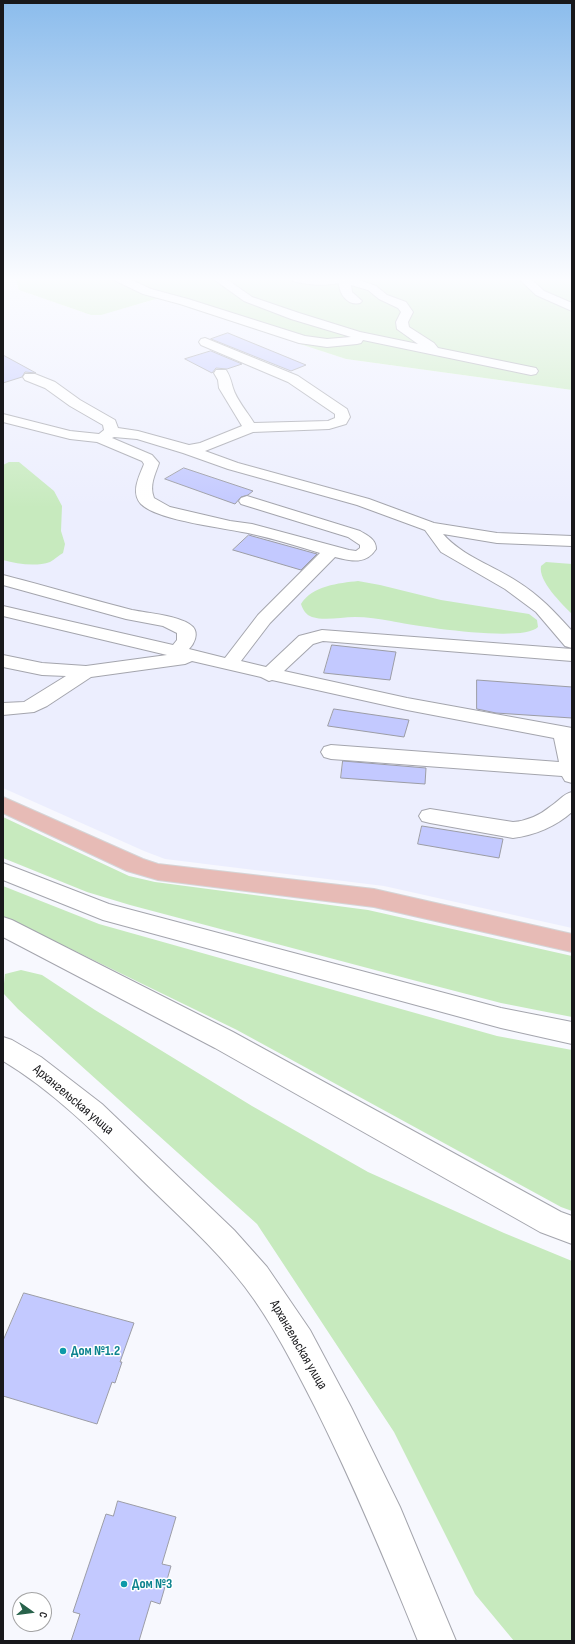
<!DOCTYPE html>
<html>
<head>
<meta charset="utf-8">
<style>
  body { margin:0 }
  #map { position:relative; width:575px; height:1644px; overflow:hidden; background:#f7f8fe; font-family:"Sofia Sans Condensed",sans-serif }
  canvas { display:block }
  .frame { position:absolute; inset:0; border:4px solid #18181b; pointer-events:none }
  .north { position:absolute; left:12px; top:1592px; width:40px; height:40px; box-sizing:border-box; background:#fff; border:1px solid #a3a3a4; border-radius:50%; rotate:104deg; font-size:11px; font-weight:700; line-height:16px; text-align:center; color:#18181b }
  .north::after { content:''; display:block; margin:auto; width:14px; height:18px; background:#28624b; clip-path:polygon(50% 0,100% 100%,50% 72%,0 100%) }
</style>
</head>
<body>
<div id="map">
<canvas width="575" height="1644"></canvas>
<div class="frame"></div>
<div class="north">С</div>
</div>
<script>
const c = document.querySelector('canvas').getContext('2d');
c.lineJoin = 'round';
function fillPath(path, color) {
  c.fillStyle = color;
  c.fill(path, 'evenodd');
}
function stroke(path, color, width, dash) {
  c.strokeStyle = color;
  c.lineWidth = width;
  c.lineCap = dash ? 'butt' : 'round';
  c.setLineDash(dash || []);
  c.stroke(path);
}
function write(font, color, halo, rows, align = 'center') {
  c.font = font + ' "Sofia Sans Condensed",sans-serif';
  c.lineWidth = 3;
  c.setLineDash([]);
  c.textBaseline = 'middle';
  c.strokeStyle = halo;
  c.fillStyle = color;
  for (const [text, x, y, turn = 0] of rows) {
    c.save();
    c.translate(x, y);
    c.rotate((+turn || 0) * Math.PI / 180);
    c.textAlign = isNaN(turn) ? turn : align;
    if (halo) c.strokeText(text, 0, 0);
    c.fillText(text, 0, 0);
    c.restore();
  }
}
fillPath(new Path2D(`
  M3,278H16L19,290L91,315L140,304L159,298L346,359L572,390V928L384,886L165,859L144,851L3,788Z`), '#eceefe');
fillPath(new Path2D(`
  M16,278H572V390L346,359L159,298L101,315H91L19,290Z
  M9,462H19L54,491L62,506L61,531L65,544L63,553C59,555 54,560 50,562C36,567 17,564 3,560V465Z
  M546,562L572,564V614C562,604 538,581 541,566Z
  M358,581L380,585L441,600L529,614L537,620L538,627C523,643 415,626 391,621C379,619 367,617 355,617C341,617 325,621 312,617C306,615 303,610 301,604C312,586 339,583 358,581Z
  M3,817L129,876L155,882L368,910L572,956V1017L501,1003L409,979L130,905L87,892L3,858Z
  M3,886L99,924L497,1036L572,1050V1211L561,1207L237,1030L3,916Z
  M21,970L42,975L95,1010L252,1106L368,1172L504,1233L572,1261V1641H514L475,1594L394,1432L257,1224L18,1009L3,993L5,974Z`), '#c7eabe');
const building = new Path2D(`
  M228,333L306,365L291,371L211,339Z
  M211,351L242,364L227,369L216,368L212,373L185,359Z
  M3,355L36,373L25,372L22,377L3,383Z
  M184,468L253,491L248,495L241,497L235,504L165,479Z
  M249,535L252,536L317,554L301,570L233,550Z
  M332,645L396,652L390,680L324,673Z
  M477,680L572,687V718L496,713L477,709Z
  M334,709L409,720L404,737L328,726Z
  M343,761L426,768L425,784L341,778Z
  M422,826L503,839L499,858L418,844Z
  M24,1293L134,1323L120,1362H122L115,1383L112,1382L97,1424L3,1396V1341Z
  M118,1501L176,1517L162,1564L171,1566L160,1604L151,1601L139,1641H71L80,1614L73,1612L106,1514L113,1516Z`);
fillPath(building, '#c3c9ff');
stroke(building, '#9c9da6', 1);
const minor = new Path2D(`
  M112,278H127L151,289L188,299L305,336L327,339L351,337L291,319L244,301L212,278H225L252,297L299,313L360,332L418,344L397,329L396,322L401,312L398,308L379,299L368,290L351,285L352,292L362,301L360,303C348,306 339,294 339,283C324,286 308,285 293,281L291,279L353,278L376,286L387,295L406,302L413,312L408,322L409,327L434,343L438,348L531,367L536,368L538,371L536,374L531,375L363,340L361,343L357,344L327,347L299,343L180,304L143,294L114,280Z
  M518,278H530L544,291L572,303V311L536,295Z
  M205,338L298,376L347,409L350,417L346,424L329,429L253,432L205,451L238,463L369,499L434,523L497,533L572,536V546L497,543L443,534C462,556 494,566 518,582C540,596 554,611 572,631V648L565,646L536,612L505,589L441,552L425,530L357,505L228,469L183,453L137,439L114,437L112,438L152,455L159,463C155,475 149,485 154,498L170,507L230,521L252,524L349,550L356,551L360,548V545L348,537L241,504L239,501L241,498L247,496L360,531C368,536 376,539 376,549C366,565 351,561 335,557L270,623L241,661L266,667L299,636L322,630L572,649V661L323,641L313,644L284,671L407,698L572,728V783L565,781L562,776L331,759L324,757L321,752L324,747L331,745L559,762L554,738L407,710L272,680L269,681L261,677L192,661L185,664L91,677L47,706L34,712L3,715V703L24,702L66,676L42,675L3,667V655L42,663L86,666L167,655L3,616V606L173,645L177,640V633L163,626L126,619L3,585V575C46,586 89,599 132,610C147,613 183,616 193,627C199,634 194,644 189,649L225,658L258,615L320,553C297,546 275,539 252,534C227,528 158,521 141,504C130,492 140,475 144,464L142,461L97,442L70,439L3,422V414L70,431L99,434L104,430L103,425L70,406L45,388L25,380L23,377L25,374H35L55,382L80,400L115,420L118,428L138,431L189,445L200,443L242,426L219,388L218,380L214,373L216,370H226C230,376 231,381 233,388C236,399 248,413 254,423L328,421L335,418V414L288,382L201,345L199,342L201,339Z
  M572,792V812C555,827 535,835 513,838L430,823L422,821L419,816L422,811L430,809L513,822C528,821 540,815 551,806C559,801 563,794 572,792Z
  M3,863L109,904L501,1008L572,1022V1044L501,1028L103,920L3,880Z
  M3,917L12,920L233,1032L561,1212L572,1216V1244L540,1232L215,1048L3,937Z
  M3,1037L12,1040L41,1057L102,1104L234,1230L267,1267L310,1330L351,1407L400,1507L456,1641H418C386,1562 353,1483 315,1407C294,1366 273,1324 245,1287C214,1246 173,1211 136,1174C95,1133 53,1091 3,1061Z`);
const major = new Path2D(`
  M3,797L143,859L158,864L374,889L572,934V952L374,907L158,880L127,871L3,813Z`);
stroke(minor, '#a4a5ad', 2);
stroke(major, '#d5d5d6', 2);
fillPath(minor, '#fff');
fillPath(major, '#e7bbb6');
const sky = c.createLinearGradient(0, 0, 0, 508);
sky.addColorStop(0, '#8bbcec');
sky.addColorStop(0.55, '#fbfcff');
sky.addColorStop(1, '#fbfcff00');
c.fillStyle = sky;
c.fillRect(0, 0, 575, 508);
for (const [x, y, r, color] of [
  [63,1351,4,"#0f9aa8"],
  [124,1584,4,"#0f9aa8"]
]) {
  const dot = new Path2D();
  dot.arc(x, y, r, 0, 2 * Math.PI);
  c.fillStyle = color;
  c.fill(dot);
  stroke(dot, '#fff', 1.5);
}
write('14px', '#18181b', '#fff', [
  ["Архангельская улица",73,1100,40],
  ["Архангельская улица",298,1345,60]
]);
write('bold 14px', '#0d838f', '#fff', [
  ["Дом №1.2",71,1351],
  ["Дом №3",132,1584]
], 'left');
</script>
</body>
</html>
